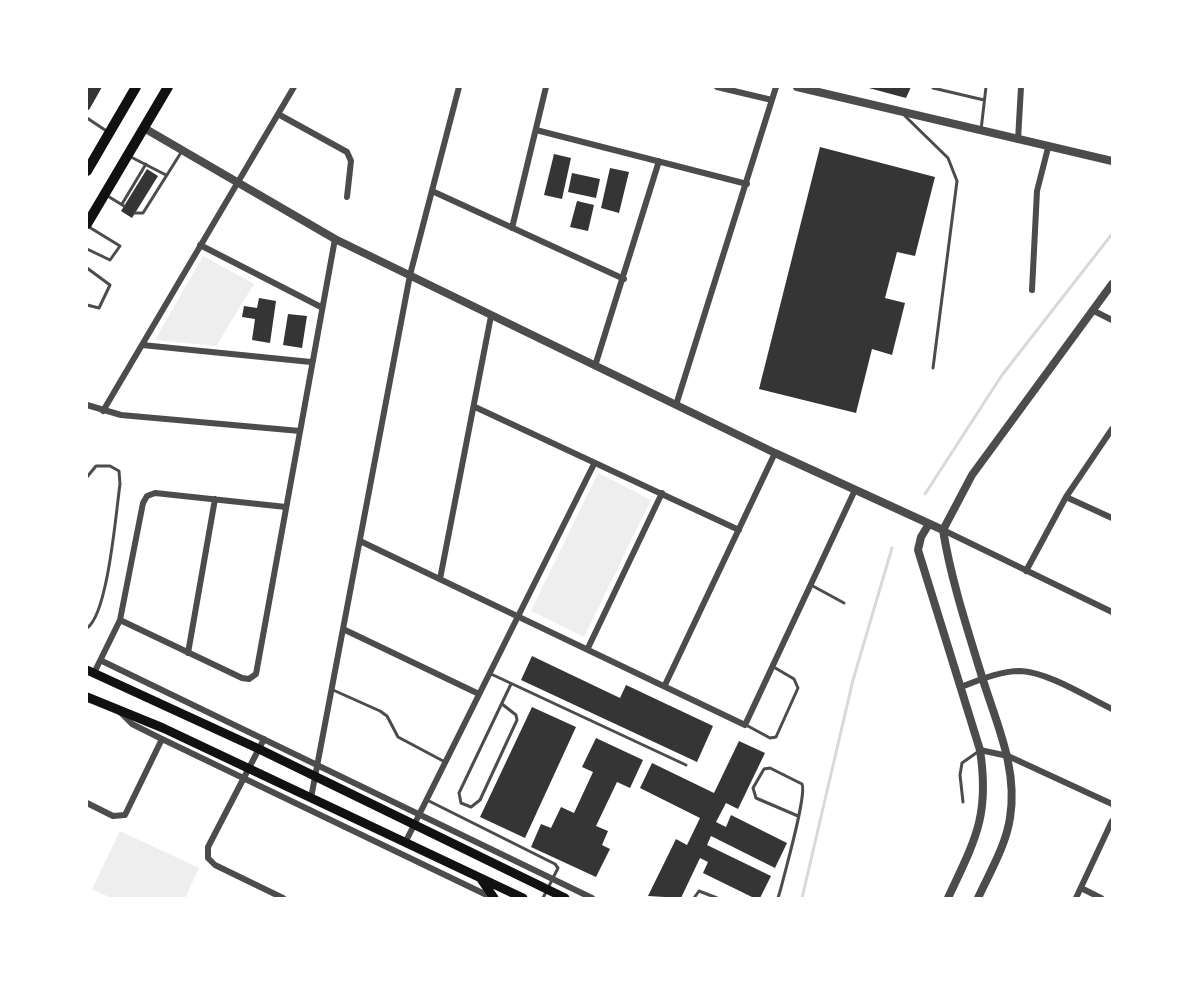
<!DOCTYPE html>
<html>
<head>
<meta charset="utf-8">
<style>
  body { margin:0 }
  #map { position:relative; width:1199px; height:985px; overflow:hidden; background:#fff; font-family:"Nunito Sans",sans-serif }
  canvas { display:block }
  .frame { position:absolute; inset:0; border:88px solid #fff; pointer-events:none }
</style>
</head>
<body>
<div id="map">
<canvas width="1199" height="985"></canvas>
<div class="frame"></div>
</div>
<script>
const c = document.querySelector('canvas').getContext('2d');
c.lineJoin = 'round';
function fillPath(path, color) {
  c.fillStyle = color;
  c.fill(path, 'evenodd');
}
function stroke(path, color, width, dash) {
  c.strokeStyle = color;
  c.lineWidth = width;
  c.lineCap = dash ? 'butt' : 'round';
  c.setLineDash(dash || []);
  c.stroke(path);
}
fillPath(new Path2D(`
  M203,256L254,284L216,346L155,340Z
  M598,473L651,500L584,637L531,611Z
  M120,831L199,868L185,898H111L92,889Z`), '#eee');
stroke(new Path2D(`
  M925,494L1002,375L1112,234
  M802,898L853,680L892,548`), '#d9d9d9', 3);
fillPath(new Path2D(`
  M87,87H102L89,110L87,109Z
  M865,87H911L906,98Z
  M820,147L935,177L915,256L897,252L885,298L905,303L892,355L872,349L856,413L759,389Z
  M554,154L571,158L562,199L544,195Z
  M610,168L629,172L619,213L601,208Z
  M147,169L158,176L132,218L121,211Z
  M572,173L600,179L596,198L568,192Z
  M577,201L594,205L588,231L570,227Z
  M259,298L276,301L270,343L252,340L255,319L242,317L244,306L257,308Z
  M288,314L307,316L302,348L283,345Z
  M532,656L620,698L626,685L713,726L697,762L521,680Z
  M532,707L576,727L525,838L480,817Z
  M596,738L643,760L630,788L617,782L596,826L608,831L602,845L610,849L596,877L531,847L541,824L551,828L561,807L574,813L593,772L582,767Z
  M739,741L765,753L738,809L726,803L716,822L726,827L731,815L787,843L775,868L711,836L707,845L771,876L760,898H754L703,873L708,862L700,858L681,898L648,896L676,839L687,845L700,818L640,788L652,763L714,793Z`), '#353535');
stroke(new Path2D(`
  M933,88L984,100
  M905,116L948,158L957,181L933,368
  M87,118L108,132
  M981,130L986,87
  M129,156L166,175
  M106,195L124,206
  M122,204L146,164
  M135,213H143L182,151
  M87,249L110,260L120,246L89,227
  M87,268L110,285L99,308L87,305
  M87,477L96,466H110L119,471L120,484C116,512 108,614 87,628
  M811,585L844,603
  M491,674L686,765
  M333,690L380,711L387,716L398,737L445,762
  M502,704L516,715L517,720L480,800L471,807L461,803L459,793L511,684
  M746,725L770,738L776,737L798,688L794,679L772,666
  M427,800L555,864L558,868L543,898
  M963,802L960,775L962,763L979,751
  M694,898L699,891L717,898
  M778,898L781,888C785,871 807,795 802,784L770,768L764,769L753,788L756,798L798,816`), '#4c4c4c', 3);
stroke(new Path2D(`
  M717,87L772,100
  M278,114L347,152L351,161L347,197
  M536,130L747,184
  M1018,140L1021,87
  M432,191L624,279
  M512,228L546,87
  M200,245L321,307
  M1032,290L1037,191L1048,148
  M1092,310L1112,320
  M142,345L311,362
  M595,366L659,161
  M87,405L121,415L300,431
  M676,405L776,87
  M475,407L739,530
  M103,411L294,87
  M1066,497L1112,518
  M943,530L1112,612
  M360,541L745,725L855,490
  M1026,571L1066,497L1112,429
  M440,579L491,316
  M120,620L242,678L249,679L256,674L335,239
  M343,629L479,694
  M588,648L662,493
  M188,653L215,499
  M102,661L592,898
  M94,673L120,620L143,503L147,496L155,493L286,507
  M665,685L775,453
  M961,687C979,680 1000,671 1020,671C1048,672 1087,697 1112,709
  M121,713L132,724L162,739L493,898
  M264,739L208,847V858L215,865L283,898
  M980,750L1008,756L1112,804
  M311,798L410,275L459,87
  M87,803L113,816L125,815L162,739
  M405,843L594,464
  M1081,888L1101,898
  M1076,898L1112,821`), '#4c4c4c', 6);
stroke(new Path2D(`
  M797,87L1112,161
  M144,128L335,239L775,453L943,530
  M929,524L921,537L918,550L980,750C990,816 975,840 948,898
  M978,898C990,872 1006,845 1010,818C1018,769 997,725 983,680C968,631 951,580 943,530L972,475L1112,284`), '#4c4c4c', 8);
stroke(new Path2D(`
  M87,670L259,749L565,898
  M87,697L163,728L523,898
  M481,879L494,898`), '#111', 9);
stroke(new Path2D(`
  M87,171L136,87
  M87,224L168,87`), '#111', 10);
</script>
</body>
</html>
